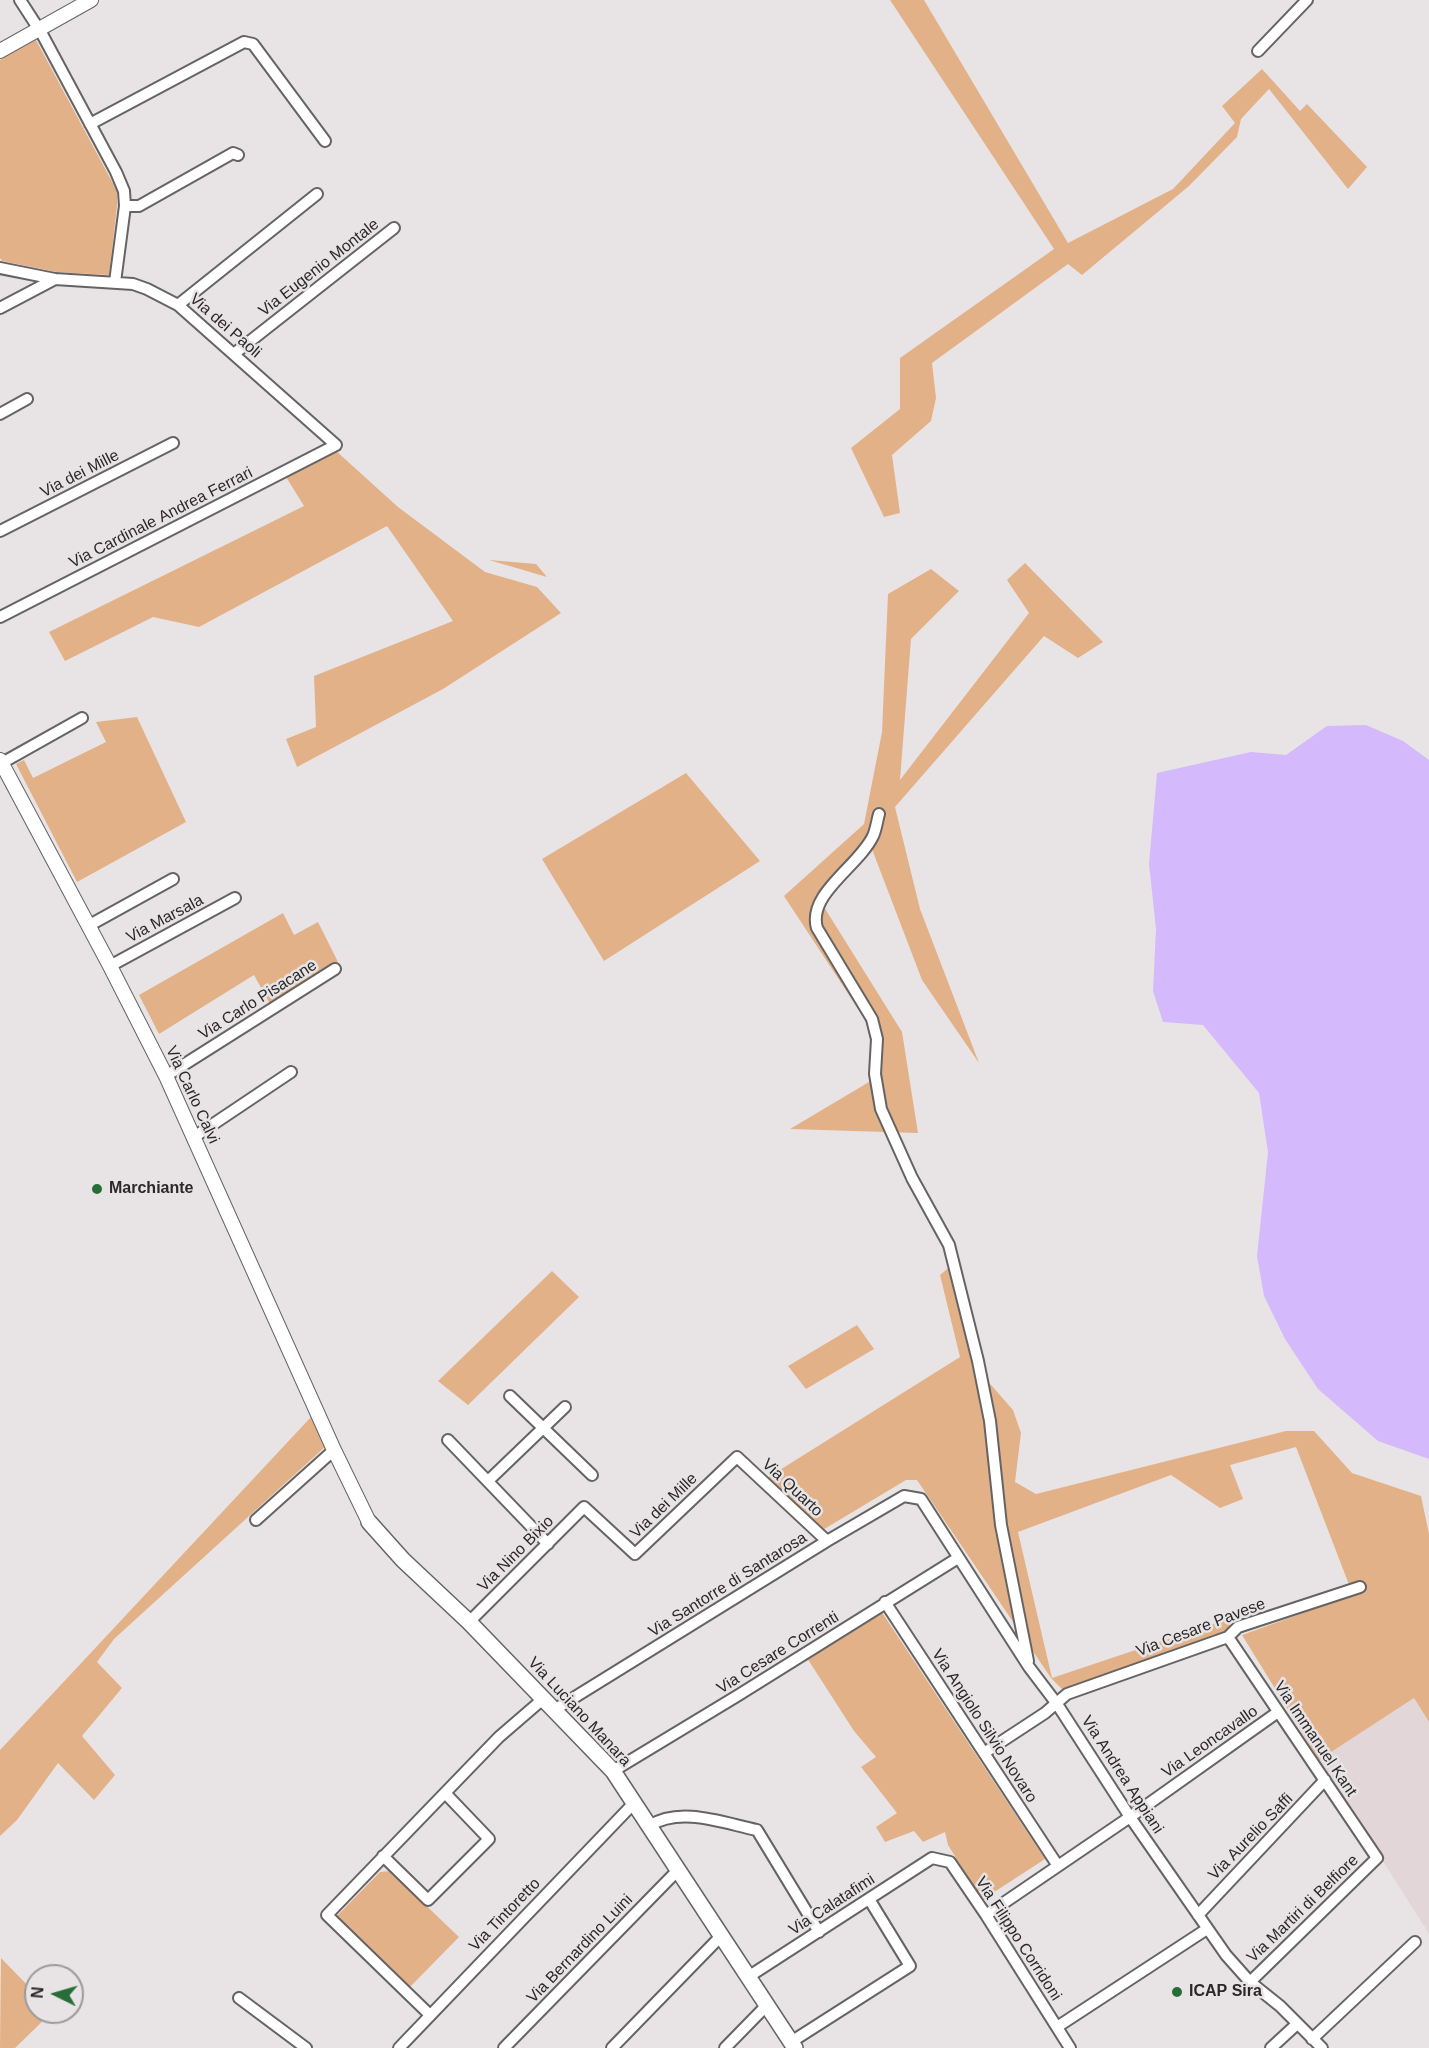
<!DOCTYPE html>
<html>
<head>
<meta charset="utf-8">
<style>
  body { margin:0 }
  #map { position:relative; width:1429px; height:2048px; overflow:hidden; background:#e8e4e5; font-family:Helvetica,sans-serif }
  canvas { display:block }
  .north { position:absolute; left:24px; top:1964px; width:60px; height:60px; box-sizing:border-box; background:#e8e4e5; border:2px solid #9c999a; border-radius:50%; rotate:275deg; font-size:16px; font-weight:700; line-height:24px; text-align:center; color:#2a2929 }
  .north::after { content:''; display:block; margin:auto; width:21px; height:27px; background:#276d38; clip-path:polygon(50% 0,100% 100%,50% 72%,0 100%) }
</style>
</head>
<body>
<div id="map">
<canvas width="1429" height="2048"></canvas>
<div class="north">N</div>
</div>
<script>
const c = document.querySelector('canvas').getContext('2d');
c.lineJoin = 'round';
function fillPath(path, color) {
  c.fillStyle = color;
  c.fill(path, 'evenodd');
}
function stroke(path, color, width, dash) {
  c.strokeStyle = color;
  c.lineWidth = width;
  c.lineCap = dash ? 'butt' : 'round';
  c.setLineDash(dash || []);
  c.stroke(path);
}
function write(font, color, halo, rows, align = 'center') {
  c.font = font + ' Helvetica,sans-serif';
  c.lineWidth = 5;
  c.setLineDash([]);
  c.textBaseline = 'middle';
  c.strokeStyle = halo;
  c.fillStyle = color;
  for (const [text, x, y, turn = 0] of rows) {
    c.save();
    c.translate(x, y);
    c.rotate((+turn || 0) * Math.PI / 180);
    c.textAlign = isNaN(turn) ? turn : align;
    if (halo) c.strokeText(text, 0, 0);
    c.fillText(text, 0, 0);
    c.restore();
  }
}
fillPath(new Path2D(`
  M1414,1698L1429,1722V1934L1319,1760Z`), '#e3d6d9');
fillPath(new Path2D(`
  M890,0H924L1068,243L1173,189L1235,123L1222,106L1262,69L1300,111L1307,104L1367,167L1348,189L1269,89L1241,119L1237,137L1189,186L1082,275L1068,264L932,363L936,398L931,421L892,455L900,513L884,517L851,448L900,409V358L1054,249Z
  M36,40L117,191V206L109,275L57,272L2,261L0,258V60Z
  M335,450L398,507L485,572L537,587L561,613L443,689L297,767L286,739L316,727L314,676L453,621L387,526L199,627L153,617L65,661L49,632L304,506L286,477Z
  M489,560L536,564L547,577Z
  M1025,563L1103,642L1078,658L1044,636L895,807L920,909L979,1063L922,980L870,844L824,907L902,1032L918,1133L790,1129L869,1082L871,1044L866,1021L784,896L864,824L882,732L888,594L931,569L959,591L911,639L900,780L1029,613L1007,580Z
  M137,717L186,822L77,882L16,764L24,760L33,778L106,742L96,722Z
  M686,773L760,861L604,961L542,859Z
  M283,913L294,935L318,922L339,964L271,1006L254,975L159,1034L139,995Z
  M953,1264L985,1378L1013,1410L1021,1433L1015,1482L1036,1494L1286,1431H1314L1352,1473L1421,1496L1429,1534V1722L1414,1698L1319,1760L1242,1635L1353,1595L1296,1447L1230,1465L1243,1499L1220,1508L1171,1475L1018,1532L1052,1678L1228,1619L1230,1628L1225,1631L1062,1689L1051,1678L917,1480H906L821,1531L767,1478L960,1357L940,1275Z
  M552,1271L579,1297L468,1405L438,1381Z
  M857,1325L874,1349L806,1389L788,1366Z
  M311,1417L326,1446L114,1639L97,1662L122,1688L82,1736L115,1775L94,1800L58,1763L17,1820L0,1836V1750Z
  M881,1611L1045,1859L982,1900L948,1845L945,1832L923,1842L914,1831L885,1842L876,1827L897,1813L861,1767L876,1757L854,1731L807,1658Z
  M390,1871L459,1937L408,1989L336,1917L380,1872Z
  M1,1958L36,1994V2012H52L15,2048H0Z`), '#e3b188');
fillPath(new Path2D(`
  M1366,725L1403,741L1429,760V1459L1378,1441L1318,1389L1285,1339L1264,1296L1257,1256L1268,1152L1259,1093L1203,1025L1163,1022L1153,991L1156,929L1149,864L1157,773L1251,752L1286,755L1327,726Z`), '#d4b9fd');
const minor = new Path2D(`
  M20,0L42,34L116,172L124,191L125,206L115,282
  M1258,51L1307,0
  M90,124L244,42L253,44L325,141
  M125,206H139L233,153L238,155
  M0,268L55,279L133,284L147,289L178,305L336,445L0,617
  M178,305L317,194
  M0,308L55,279
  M235,353L394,228
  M0,414L27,399
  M0,531L173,443
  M2,763L82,718
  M879,814C877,821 876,830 873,836C859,866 807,894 817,928L872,1019L877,1039L875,1074L881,1109L912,1178L949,1245L978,1361L990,1421L1001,1525L1028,1661
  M88,926L173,879
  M110,966L235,898
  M166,1076L335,969
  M194,1137L291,1072
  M510,1396L592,1475
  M448,1440L548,1544
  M488,1481L565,1407
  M256,1520L334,1450
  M885,1602L1058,1866
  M469,1622L584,1507L635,1554L737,1457L827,1541
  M1228,1637L1377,1858L1250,1982
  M554,1710L827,1541L904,1496L921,1499L1029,1667L1057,1704L1130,1817L1226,1955L1250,1982L1280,2006L1322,2048
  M984,1753L1045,1713L1067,1694L1228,1637L1238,1627L1360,1587
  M613,1771L737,1696L958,1558
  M649,1826C681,1806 723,1823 757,1830L819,1932
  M383,1856L428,1900L489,1839L445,1793
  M986,1915L1130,1817L1278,1712
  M1198,1915L1325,1780
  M748,1977L932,1858L950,1862L986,1915L1070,2048
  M239,1998L306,2048
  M430,2015L327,1915L499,1737L543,1699
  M1057,2027L1207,1929
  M1312,2039L1415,1942
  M791,2042L910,1966L869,1899
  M399,2048L634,1803
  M504,2048L678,1870
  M612,2048L721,1936
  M725,2048L767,2005
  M1271,2048L1297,2024`);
const tertiary = new Path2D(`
  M0,51L91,0
  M0,760L110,966L166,1076L334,1450L369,1522`);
const secondary = new Path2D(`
  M369,1522L403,1560L469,1622L613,1771L795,2048`);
stroke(minor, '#666363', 14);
stroke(tertiary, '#666363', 16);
stroke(secondary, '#666363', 18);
stroke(minor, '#fff', 10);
stroke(tertiary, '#fff', 14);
stroke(secondary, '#fff', 15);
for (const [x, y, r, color] of [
  [97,1189,6,"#276d38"],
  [1177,1992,6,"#276d38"]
]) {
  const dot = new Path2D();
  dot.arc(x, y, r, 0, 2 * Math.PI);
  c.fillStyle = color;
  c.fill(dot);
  stroke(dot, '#e8e4e5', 2);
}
write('16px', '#2a2929', '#e8e4e5', [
  ["Via Eugenio Montale",319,268,-38],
  ["Via dei Paoli",225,326,41],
  ["Via dei Mille",80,474,-27],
  ["Via Cardinale Andrea Ferrari",161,518,-27],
  ["Via Marsala",165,919,-28],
  ["Via Carlo Pisacane",258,1000,-32],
  ["Via Carlo Calvi",192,1095,65],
  ["Via Quarto",792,1488,43],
  ["Via dei Mille",664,1506,-44],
  ["Via Nino Bixio",516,1554,-45],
  ["Via Santorre di Santarosa",728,1585,-32],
  ["Via Cesare Pavese",1201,1628,-21],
  ["Via Cesare Correnti",778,1653,-32],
  ["Via Luciano Manara",579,1712,47],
  ["Via Angiolo Silvio Novaro",984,1726,57],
  ["Via Immanuel Kant",1315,1739,56],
  ["Via Leoncavallo",1210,1742,-35],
  ["Via Andrea Appiani",1122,1775,57],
  ["Via Aurelio Saffi",1251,1837,-46],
  ["Via Calatafimi",832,1905,-33],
  ["Via Martiri di Belfiore",1303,1909,-44],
  ["Via Tintoretto",505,1915,-46],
  ["Via Filippo Corridoni",1018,1939,57],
  ["Via Bernardino Luini",580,1949,-46]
]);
write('bold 16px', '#2a2929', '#e8e4e5', [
  ["Marchiante",109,1189],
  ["ICAP Sira",1189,1992]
], 'left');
</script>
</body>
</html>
